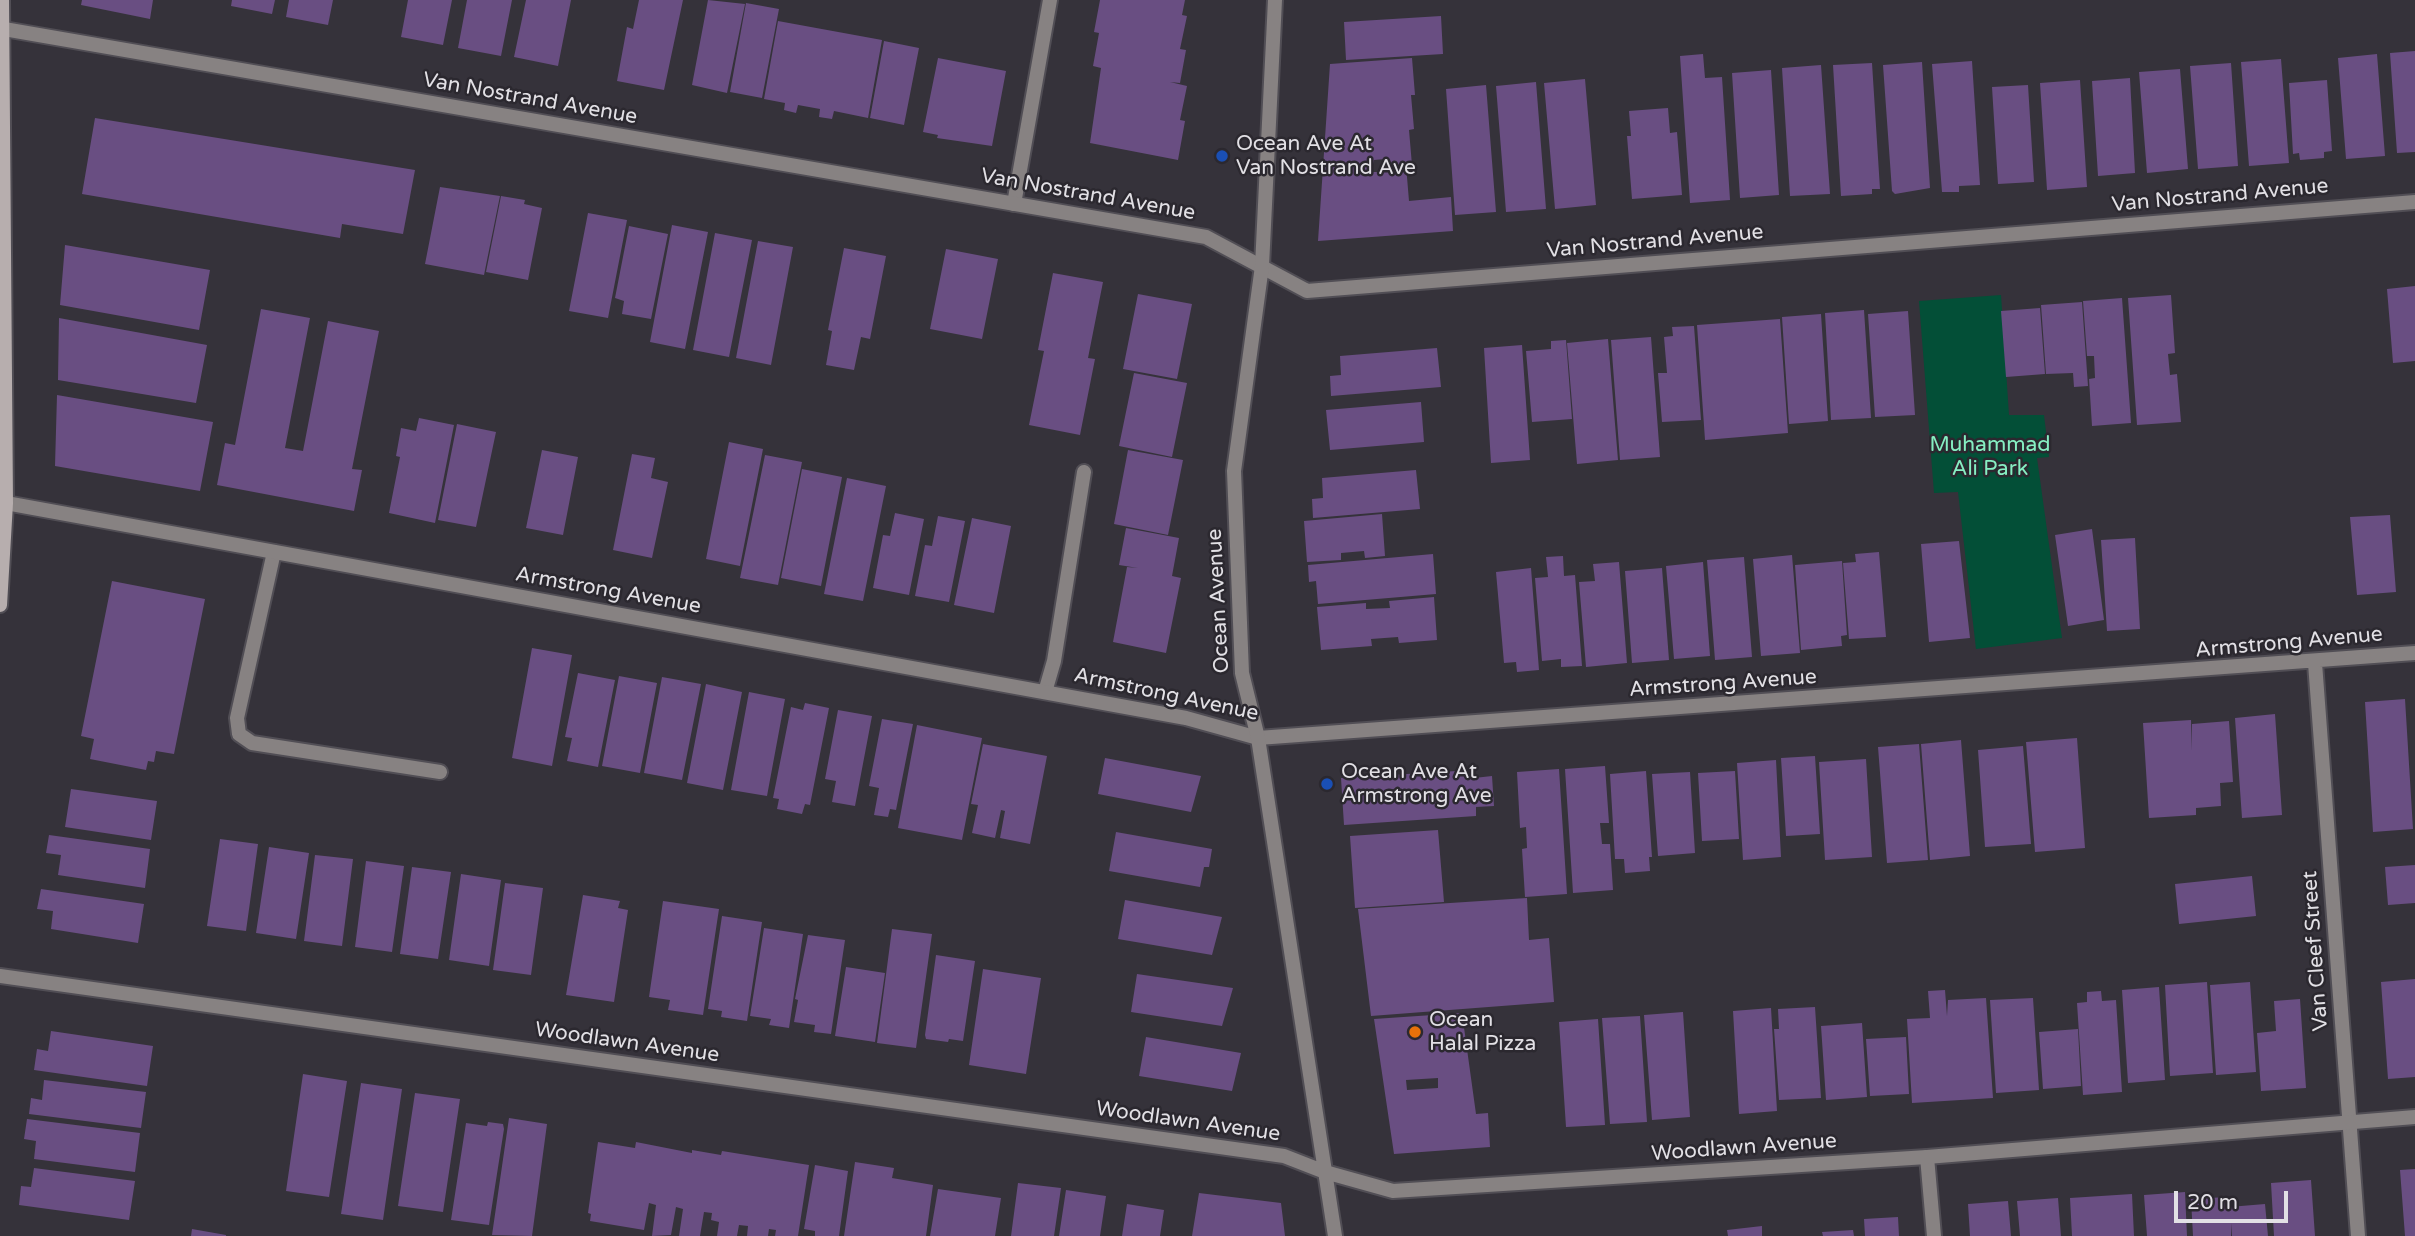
<!DOCTYPE html>
<html>
<head>
<meta charset="utf-8">
<style>
  body { margin:0 }
  #map { position:relative; width:2415px; height:1236px; overflow:hidden; background:#35323a; font-family:"Varela Round",sans-serif }
  canvas { display:block }
  .scale { position:absolute; left:2174px; top:1191px; width:114px; height:32px; box-sizing:border-box; border:4px solid #e2e0e5; border-top:0; padding-left:9px; font-size:21px; line-height:24px; white-space:nowrap; color:#e2e0e5; -webkit-text-stroke:5px #2b282f; paint-order:stroke }
</style>
</head>
<body>
<div id="map">
<canvas width="2415" height="1236"></canvas>
<div class="scale">20 m</div>
</div>
<script>
const c = document.querySelector('canvas').getContext('2d');
c.lineJoin = 'round';
function fillPath(path, color) {
  c.fillStyle = color;
  c.fill(path, 'evenodd');
}
function stroke(path, color, width, dash) {
  c.strokeStyle = color;
  c.lineWidth = width;
  c.lineCap = dash ? 'butt' : 'round';
  c.setLineDash(dash || []);
  c.stroke(path);
}
function write(font, color, halo, rows, align = 'center') {
  c.font = font + ' "Varela Round",sans-serif';
  c.lineWidth = 5;
  c.setLineDash([]);
  c.textBaseline = 'middle';
  c.strokeStyle = halo;
  c.fillStyle = color;
  for (const [text, x, y, turn = 0] of rows) {
    c.save();
    c.translate(x, y);
    c.rotate((+turn || 0) * Math.PI / 180);
    c.textAlign = isNaN(turn) ? turn : align;
    if (halo) c.strokeText(text, 0, 0);
    c.fillText(text, 0, 0);
    c.restore();
  }
}
fillPath(new Path2D(`
  M2001,295L2009,415H2044L2049,457L2037,458L2062,638L1976,649L1958,492L1934,493L1919,301Z`), '#034f37');
fillPath(new Path2D(`
  M82,0H153L150,19L81,5Z
  M232,0H275L272,14L231,6Z
  M289,0H333L328,25L286,17Z
  M408,0H452L443,45L401,37Z
  M467,0H512L501,56L458,48Z
  M526,0H571L558,66L514,57Z
  M639,0H683L664,90L617,81L627,27L633,29Z
  M708,0L745,4L727,93L692,85Z
  M1100,0H1185L1182,15L1187,16L1180,49L1186,50L1180,83L1170,82L1187,86L1180,120L1185,121L1178,160L1090,143L1101,68L1093,66L1099,33L1094,32Z
  M746,3L779,9L762,98L730,92Z
  M1441,16L1443,54L1346,60L1344,22Z
  M778,21L882,40L868,118L834,111L832,119L819,117L820,109L798,105L796,113L784,110L785,103L764,99Z
  M884,41L919,48L904,125L870,118Z
  M2415,51V152L2397,153L2390,53Z
  M1703,54L1705,78L1722,77L1730,200L1690,203L1680,56Z
  M2377,54L2385,156L2346,159L2338,58Z
  M938,58L1006,71L992,146L937,138L938,135L923,132Z
  M1412,58L1415,95H1411L1414,129L1409,130L1412,165H1406L1409,201L1451,197L1453,231L1318,241L1330,64ZM1385,159L1382,172H1371L1374,160Z
  M2281,59L2289,163L2249,166L2241,62Z
  M1972,61L1980,185L1959,186V192H1942L1932,64Z
  M1922,62L1930,188L1895,194L1892,191L1883,65Z
  M1872,63L1880,189H1872V194L1841,196L1833,65Z
  M2231,63L2238,166L2198,169L2190,66Z
  M1821,65L1830,194L1790,196L1782,68Z
  M2180,69L2188,169L2147,173L2139,72Z
  M1771,70L1779,195L1740,198L1732,73Z
  M2130,78L2135,173L2098,176L2092,81Z
  M1585,79L1596,205L1555,209L1544,83Z
  M2080,80L2087,187L2047,190L2040,83Z
  M2327,80L2332,151L2324,152V158L2300,160L2299,153L2293,154L2289,83Z
  M1536,82L1546,209L1506,212L1496,86Z
  M1486,85L1496,212L1455,215L1446,89Z
  M2028,85L2034,182L1998,184L1992,87Z
  M1668,108L1670,133L1677,132L1682,195L1632,199L1627,136H1631L1629,111Z
  M95,118L415,170L403,234L342,224L340,238L82,194Z
  M440,187L500,196L484,275L425,264Z
  M501,196L525,200L524,204L542,208L528,280L486,272Z
  M588,213L627,220L608,318L569,311Z
  M672,225L708,232L685,349L650,342Z
  M629,226L668,234L651,319L622,314L624,301L615,298Z
  M715,233L752,240L729,357L693,350Z
  M758,241L793,247L771,365L736,358Z
  M65,245L210,270L199,330L60,305Z
  M844,248L886,256L870,339L861,337L854,370L826,365L832,331L828,330Z
  M946,249L998,259L982,339L930,329Z
  M1053,273L1103,282L1088,358L1095,359L1080,435L1029,425L1044,351L1038,350Z
  M2415,286V361L2393,363L2387,289Z
  M1138,294L1192,304L1177,379L1123,369Z
  M2171,295L2175,353L2168,354L2170,375L2177,374L2181,422L2137,425L2128,298Z
  M2122,298L2131,423L2092,426L2089,379L2095,378L2094,356H2087L2083,301Z
  M2082,302L2088,386L2074,387L2073,373L2046,374L2041,305Z
  M2040,308L2045,374L2006,377L2001,311Z
  M261,309L310,318L285,448L303,451L328,321L379,331L352,469L362,470L354,511L217,485L225,443L235,445Z
  M1864,310L1871,418L1831,420L1825,313Z
  M1908,311L1915,415L1875,417L1868,314Z
  M1821,314L1828,421L1789,424L1782,317Z
  M59,318L207,345L196,403L58,380Z
  M1780,319L1788,433L1705,440L1697,325Z
  M1694,326L1701,420L1662,422L1658,373H1667L1664,337L1673,336L1672,327Z
  M1651,337L1660,457L1620,460L1611,340Z
  M1608,339L1618,460L1577,464L1567,343Z
  M1566,340L1572,419L1532,422L1526,351L1551,349V341Z
  M1522,345L1530,460L1491,463L1484,348Z
  M1437,348L1441,387L1331,396L1330,376L1341,375L1340,356Z
  M1134,373L1187,383L1172,457L1119,446Z
  M57,395L213,422L200,491L55,466Z
  M1421,402L1424,442L1330,450L1326,410Z
  M419,418L454,425L435,523L389,513L400,457L396,456L401,428L416,431Z
  M457,424L496,432L476,527L438,520Z
  M729,442L763,449L740,566L706,559Z
  M542,450L578,457L563,535L526,528Z
  M1128,450L1183,460L1168,535L1114,524Z
  M632,454L655,458L651,478L668,482L652,558L613,550Z
  M765,455L802,462L778,585L740,578Z
  M802,469L842,477L821,586L781,578Z
  M1416,470L1420,509L1313,518L1312,499L1323,498L1322,478Z
  M847,478L886,486L863,601L824,594Z
  M895,513L924,519L909,595L873,588L883,535L890,536Z
  M1382,514L1385,556L1365,558L1364,551L1341,553V560L1307,562L1304,521Z
  M2390,515L2396,592L2357,595L2350,517Z
  M938,516L965,521L949,602L915,596L925,545L932,546Z
  M972,518L1011,526L994,613L954,605Z
  M1126,528L1179,538L1172,576L1181,578L1166,653L1113,642L1127,567L1138,568L1119,565Z
  M2092,529L2104,620L2068,626L2055,535Z
  M2135,538L2140,629L2107,631L2101,540Z
  M1959,541L1970,638L1929,642L1921,544Z
  M1879,552L1886,637L1849,639L1843,563L1856,562L1855,554Z
  M1433,554L1436,594L1318,604L1316,581L1309,582L1308,565Z
  M1792,555L1800,653L1761,656L1753,559Z
  M1563,556L1564,576L1575,575L1582,666L1561,667V659L1542,661L1535,578L1548,577L1546,557Z
  M1744,557L1752,657L1715,660L1707,560Z
  M1842,561L1847,635L1841,636L1842,646L1801,650L1795,565Z
  M1619,562L1627,663L1586,667L1579,582L1595,581L1593,564Z
  M1703,562L1710,656L1674,659L1666,566Z
  M1531,568L1539,670L1517,672L1516,662L1504,663L1496,572Z
  M1662,568L1669,660L1632,663L1625,571Z
  M112,581L205,599L174,754L156,751L154,762L148,761L146,770L90,759L94,739L81,736Z
  M1434,597L1437,640L1399,643L1398,637L1371,639L1372,646L1321,650L1317,607L1366,603V609L1390,608L1389,601Z
  M532,648L572,655L552,766L512,758Z
  M578,673L615,680L598,767L567,761L572,738L565,737Z
  M619,676L657,683L640,773L602,766Z
  M662,677L701,684L682,780L644,773Z
  M706,684L742,692L723,790L687,783Z
  M749,692L785,699L767,796L731,790Z
  M2405,699L2413,829L2373,832L2365,702Z
  M805,703L829,708L810,805L805,804L802,814L777,809L779,799L773,798L791,707L803,710Z
  M838,710L872,716L855,806L832,802L836,781L825,779Z
  M2275,714L2282,815L2242,818L2235,718Z
  M882,719L913,724L896,810L890,809L888,817L874,815L879,788L869,786Z
  M2191,720L2192,751V724L2229,721L2233,782L2220,783L2221,806L2196,808V815L2149,818L2143,723Z
  M917,725L982,738L962,840L898,828Z
  M2077,738L2085,848L2035,852L2026,742Z
  M1961,740L1970,856L1930,860L1921,744Z
  M983,744L1047,756L1030,844L1000,838L1005,811L1001,810L995,838L972,833L978,805L971,804Z
  M1919,744L1928,860L1887,863L1878,747Z
  M2023,746L2031,844L1985,847L1978,750Z
  M1815,756L1820,834L1786,836L1781,758Z
  M1105,758L1201,776L1191,812L1098,794Z
  M1866,759L1872,857L1825,860L1819,762Z
  M1776,760L1781,857L1743,860L1737,763Z
  M1605,766L1609,823H1600L1602,844H1610L1613,890L1573,893L1565,769Z
  M1559,769L1567,894L1525,897L1522,849L1527,848L1526,827L1520,828L1517,772Z
  M1473,770L1474,778L1492,776L1494,806L1476,807V816L1344,825L1341,778Z
  M1646,771L1652,857H1649L1650,871L1625,873L1624,859H1615L1610,774Z
  M1735,771L1739,839L1702,841L1698,773Z
  M1690,772L1695,853L1658,856L1652,774Z
  M71,789L157,801L151,840L65,827Z
  M1438,830L1444,902L1355,908L1350,836Z
  M1116,832L1212,849L1209,867H1204L1200,887L1109,871Z
  M49,835L150,849L145,888L58,875L61,855L46,853Z
  M220,839L258,844L246,931L207,926Z
  M269,847L309,853L296,939L256,933Z
  M315,855L353,859L342,946L304,941Z
  M366,861L404,866L392,952L355,947Z
  M2415,865V903L2388,905L2385,867Z
  M412,867L451,872L438,959L400,954Z
  M461,874L501,880L489,966L449,960Z
  M2252,876L2256,916L2179,924L2175,884Z
  M505,883L543,888L531,975L493,970Z
  M41,889L144,904L138,943L51,929L53,911L37,909Z
  M583,895L620,901L618,908L628,910L614,1002L566,995Z
  M1527,898L1529,940L1549,938L1554,1002L1371,1016L1358,909Z
  M1125,900L1222,917L1212,955L1118,939Z
  M663,901L719,909L703,1015L668,1010L670,1000L649,997Z
  M722,916L762,922L747,1021L721,1017L722,1011L708,1009Z
  M764,928L803,934L789,1028L769,1025L771,1019L750,1016Z
  M892,929L932,934L916,1048L877,1043Z
  M808,935L845,940L831,1034L814,1032L815,1025L794,1022L798,1000L795,999Z
  M936,955L975,961L963,1041L949,1039L948,1042L926,1039L925,1035Z
  M846,967L885,973L875,1042L835,1036Z
  M983,969L1041,978L1026,1074L969,1065Z
  M1137,974L1233,988L1222,1026L1131,1012Z
  M2415,979V1077L2388,1079L2381,982Z
  M2207,982L2213,1073L2170,1076L2165,985Z
  M2250,982L2256,1072L2216,1075L2210,985Z
  M2159,987L2165,1080L2128,1083L2122,990Z
  M1945,990L1947,1016L1948,1000L1986,998L1993,1098L1912,1103L1907,1019L1930,1018L1928,991Z
  M2101,991L2102,1001L2116,1000L2122,1092L2083,1095L2077,1003L2087,1002V992Z
  M2033,998L2039,1090L1996,1093L1990,1000Z
  M2300,999L2306,1088L2261,1091L2257,1033L2276,1031L2274,1001Z
  M1815,1007L1821,1098L1779,1100L1774,1029H1779L1778,1009Z
  M1771,1008L1777,1111L1739,1114L1733,1011Z
  M1683,1012L1690,1117L1652,1120L1644,1015Z
  M1462,1013L1476,1114L1488,1113L1490,1147L1394,1154L1374,1019ZM1438,1078V1088L1407,1090L1406,1080Z
  M1640,1016L1647,1122L1610,1124L1602,1018Z
  M1598,1019L1605,1125L1566,1127L1559,1022Z
  M1862,1023L1867,1097L1826,1100L1821,1026Z
  M2078,1029L2081,1086L2043,1089L2039,1032Z
  M51,1031L153,1046L147,1086L34,1070L37,1049L48,1051Z
  M1146,1037L1241,1053L1232,1091L1139,1076Z
  M1906,1037L1909,1094L1870,1096L1866,1039Z
  M303,1074L347,1081L329,1197L286,1191Z
  M44,1080L146,1092L141,1128L29,1114L31,1098L42,1100Z
  M361,1083L402,1089L383,1220L341,1214Z
  M415,1093L460,1099L443,1212L398,1206Z
  M509,1118L547,1124L532,1236L492,1235Z
  M27,1119L140,1133L135,1172L34,1159L36,1141L24,1139Z
  M488,1122L503,1124L504,1129L489,1225L451,1220L466,1123L487,1126Z
  M598,1142L635,1148L636,1142L692,1153V1150L721,1155L722,1151L809,1165L798,1236H775L776,1230L769,1229L768,1236H747L748,1226L739,1225L737,1236H717L719,1222L711,1220L712,1213L704,1212L700,1236H679L683,1209L676,1207L671,1235L652,1236L656,1205L649,1203L644,1230L590,1221L591,1214L588,1213Z
  M855,1162L894,1168L892,1178L933,1185L926,1236H844Z
  M815,1165L848,1171L839,1236H815V1231L804,1229Z
  M34,1168L135,1181L129,1220L19,1205L21,1186L31,1187Z
  M2415,1169V1236H2405L2400,1170Z
  M2311,1180L2315,1236H2274L2271,1183Z
  M1018,1183L1061,1188L1054,1236H1011Z
  M938,1189L1001,1198L995,1236H930Z
  M1066,1190L1106,1196L1100,1236H1059Z
  M2185,1192L2187,1236H2147L2144,1195Z
  M1199,1193L1281,1203L1285,1236H1192Z
  M2132,1194L2134,1236H2072L2070,1198Z
  M2228,1197L2229,1207L2265,1204L2268,1236H2232L2231,1223V1236H2193L2191,1199Z
  M2058,1198L2061,1236H2020L2017,1201Z
  M2008,1201L2011,1236H1970L1968,1204Z
  M1127,1204L1164,1210L1160,1236H1122Z
  M1898,1217L1899,1236H1865L1864,1219Z
  M1762,1226V1236H1728L1727,1230Z
  M192,1229L226,1235V1236H191Z
  M1853,1230L1854,1236H1823L1822,1232Z`), '#694e82');
const service = new Path2D(`
  M1014,204L1050,0
  M274,552L237,718L239,734L252,743L440,772
  M1045,692L1054,661L1084,472`);
const minor = new Path2D(`
  M4,29L1206,237L1307,291L2415,202
  M6,503L1186,718L1258,738L2415,653
  M2315,663L2358,1236
  M1927,1157L1934,1236`);
const tertiary = new Path2D(`
  M1275,0L1262,266L1234,471L1242,673L1258,738L1335,1236
  M0,976L1284,1156L1325,1172L1393,1191L1927,1157L2415,1117`);
const secondary = new Path2D(`
  M0,605L6,503L2,0`);
stroke(service, '#514e55', 18);
stroke(minor, '#514e55', 18);
stroke(tertiary, '#514e55', 18);
stroke(secondary, '#514e55', 18);
stroke(service, '#878282', 14);
stroke(minor, '#878282', 14);
stroke(tertiary, '#878282', 14);
stroke(secondary, '#b7aeae', 14);
for (const [x, y, r, color] of [
  [1222,156,7,"#1a4fb4"],
  [1327,784,7,"#1a4fb4"],
  [1415,1032,7,"#e8710a"]
]) {
  const dot = new Path2D();
  dot.arc(x, y, r, 0, 2 * Math.PI);
  c.fillStyle = color;
  c.fill(dot);
  stroke(dot, '#2b282f', 2.5);
}
write('21px', '#e2e0e5', '#2b282f', [
  ["Van Nostrand Avenue",530,99,10],
  ["Van Nostrand Avenue",1088,195,10],
  ["Van Nostrand Avenue",2220,196,-5],
  ["Van Nostrand Avenue",1655,242,-5],
  ["Armstrong Avenue",608,591,10],
  ["Ocean Avenue",1219,601,-93],
  ["Armstrong Avenue",2289,643,-5],
  ["Armstrong Avenue",1723,684,-4],
  ["Armstrong Avenue",1166,695,12],
  ["Van Cleef Street",2316,951,-94],
  ["Woodlawn Avenue",627,1043,8],
  ["Woodlawn Avenue",1188,1122,8],
  ["Woodlawn Avenue",1744,1148,-4]
]);
write('21px', '#e2e0e5', '#2b282f', [
  ["Ocean Ave At",1236,144],
  ["Van Nostrand Ave",1236,168],
  ["Ocean Ave At",1341,772],
  ["Armstrong Ave",1341,796],
  ["Ocean",1429,1020],
  ["Halal Pizza",1429,1044]
], 'left');
write('21px', '#86efc3', '#2b282f', [
  ["Muhammad",1990,445],
  ["Ali Park",1990,469]
]);
</script>
</body>
</html>
